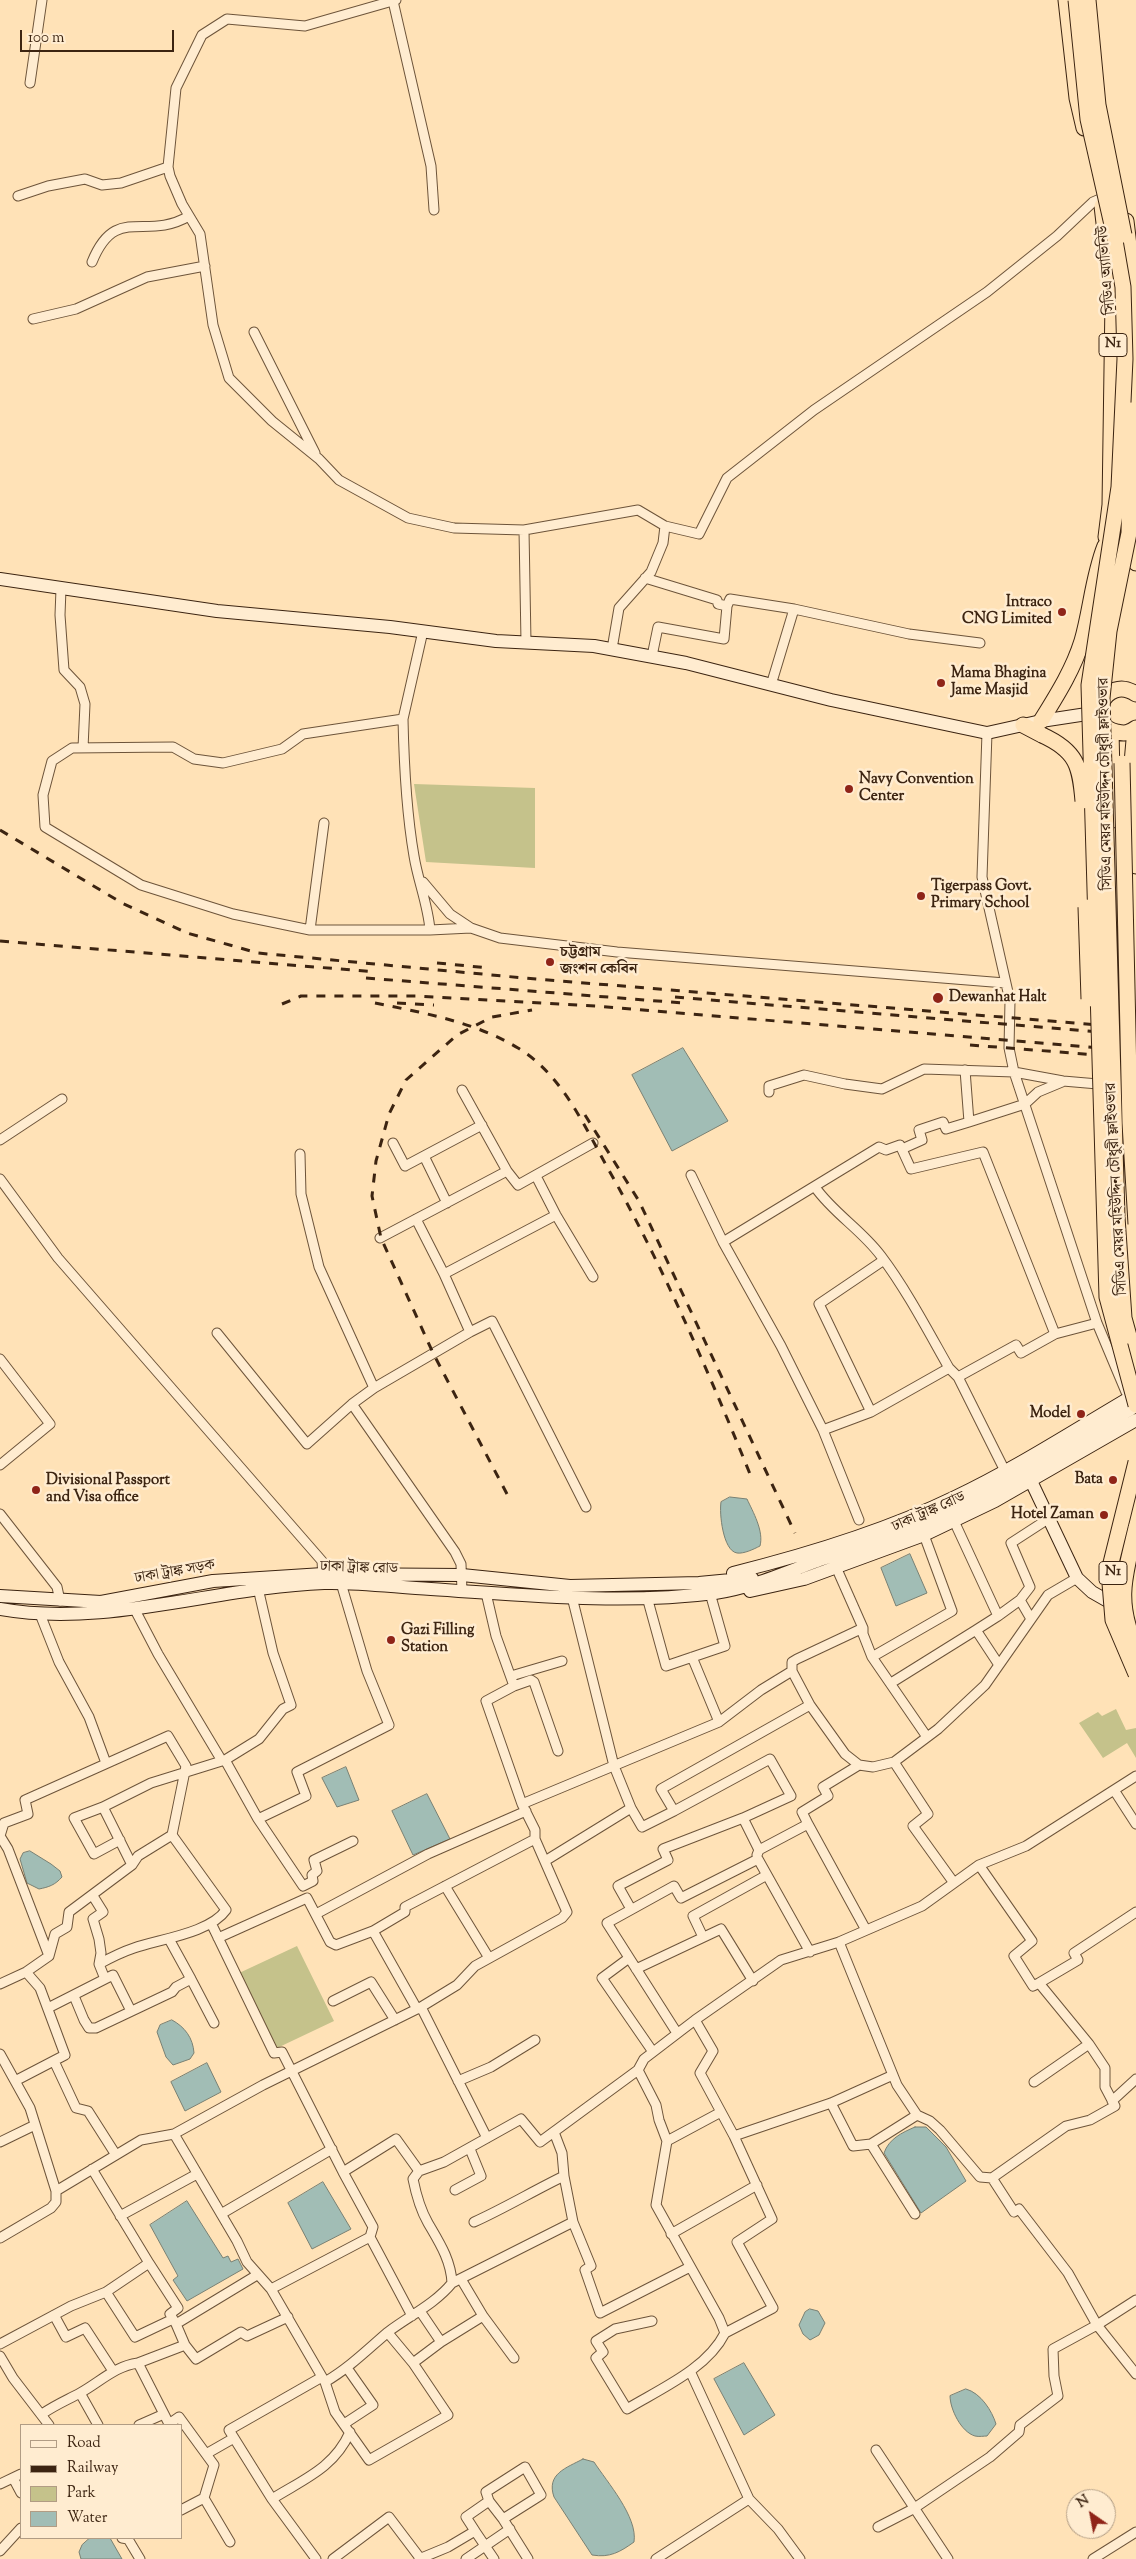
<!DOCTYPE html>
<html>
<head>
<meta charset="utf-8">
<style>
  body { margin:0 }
  #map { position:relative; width:1136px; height:2559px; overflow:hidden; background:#ffe2b7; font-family:"Sorts Mill Goudy",serif }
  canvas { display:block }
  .legend { position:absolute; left:20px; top:2424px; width:162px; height:115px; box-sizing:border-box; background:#ffecd0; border:1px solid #b19c84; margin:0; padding:6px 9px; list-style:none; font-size:15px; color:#3c2411 }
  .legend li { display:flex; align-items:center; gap:10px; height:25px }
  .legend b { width:25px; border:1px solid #b19c84 }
  .north { position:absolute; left:1066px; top:2489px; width:50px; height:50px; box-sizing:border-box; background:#ffecd0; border:1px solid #b19c84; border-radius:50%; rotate:327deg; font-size:14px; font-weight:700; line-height:20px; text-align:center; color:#3c2411 }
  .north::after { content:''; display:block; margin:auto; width:18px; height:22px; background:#8f2418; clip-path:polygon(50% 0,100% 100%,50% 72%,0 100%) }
  .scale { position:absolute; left:20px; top:30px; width:154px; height:22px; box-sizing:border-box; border:2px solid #3c2411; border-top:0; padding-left:6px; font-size:15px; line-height:18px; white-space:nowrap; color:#3c2411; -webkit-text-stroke:4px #ffecd0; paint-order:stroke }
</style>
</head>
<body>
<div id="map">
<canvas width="1136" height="2559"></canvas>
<ul class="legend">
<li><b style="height:6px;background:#ffecd0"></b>Road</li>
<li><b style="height:6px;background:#3c2411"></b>Railway</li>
<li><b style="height:14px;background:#c5c28b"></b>Park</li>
<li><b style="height:14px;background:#a1bdb5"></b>Water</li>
</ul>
<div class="north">N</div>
<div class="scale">100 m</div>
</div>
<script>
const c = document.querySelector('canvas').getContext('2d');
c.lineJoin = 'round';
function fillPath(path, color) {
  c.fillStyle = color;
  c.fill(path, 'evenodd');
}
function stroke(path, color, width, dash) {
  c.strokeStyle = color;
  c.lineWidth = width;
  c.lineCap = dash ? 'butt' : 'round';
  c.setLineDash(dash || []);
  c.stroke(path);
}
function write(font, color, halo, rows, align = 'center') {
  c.font = font + ' "Sorts Mill Goudy","Noto Serif Bengali",serif';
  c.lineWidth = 5;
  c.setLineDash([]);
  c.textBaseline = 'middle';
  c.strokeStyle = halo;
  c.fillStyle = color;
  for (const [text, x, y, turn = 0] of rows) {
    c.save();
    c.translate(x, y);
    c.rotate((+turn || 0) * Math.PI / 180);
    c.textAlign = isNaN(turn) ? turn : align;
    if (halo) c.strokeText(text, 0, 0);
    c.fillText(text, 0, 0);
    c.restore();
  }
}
fillPath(new Path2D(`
  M414,784L535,788V868L426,862Z
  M1116,1709L1126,1730L1136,1728V1758L1127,1743L1103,1758L1079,1723L1098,1712L1102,1716Z
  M297,1946L334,2021L275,2049L237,1974Z`), '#c5c28b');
const water = new Path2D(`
  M683,1048L728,1121L672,1151L632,1075Z
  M730,1497L747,1499C753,1512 764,1531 760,1546C754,1549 744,1554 737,1553C723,1551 719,1513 721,1502Z
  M910,1554L927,1593L896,1606L881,1568Z
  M346,1767L359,1800L337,1807L322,1778Z
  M427,1794L450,1839L413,1855L392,1811Z
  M30,1851L51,1864L60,1871L62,1877C55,1885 49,1887 39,1889L27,1883L20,1859L23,1853Z
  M172,2020C185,2027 193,2038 194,2053L190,2059L173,2065L166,2057L157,2032L160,2025Z
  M207,2063L221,2092L185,2111L171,2082Z
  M915,2127H926L946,2147L966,2181L921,2213L884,2153C889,2139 901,2133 915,2127Z
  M323,2182L351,2229L312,2249L288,2203Z
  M187,2201L223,2258L228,2256L231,2262L238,2259L243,2269L187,2301L173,2280L178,2276L150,2225Z
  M810,2309L818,2311L825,2323L819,2335L810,2340L803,2334L799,2325L805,2312Z
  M744,2363L775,2415L744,2435L714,2379Z
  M966,2389C981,2393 992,2411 996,2424L987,2436C984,2436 979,2437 975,2436C961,2432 950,2409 950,2396Z
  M583,2459L594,2462C607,2482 638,2517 634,2542C620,2552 610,2558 592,2555L554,2497C546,2474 566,2468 583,2459Z
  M90,2538H110L122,2559H81L79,2552L82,2545Z`);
fillPath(water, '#a1bdb5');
stroke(water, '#798073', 1);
const street = new Path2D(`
  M396,0L305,26L227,19L202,35L176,88L168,167L170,176L182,204L200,234L213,325L229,378L272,421L319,459L339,480L408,518L454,528L524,530L638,510L665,526
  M393,1L431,166L434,210
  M30,83L42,0
  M18,196L48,186L85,179L102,185L121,183L168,167
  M92,262C116,203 145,242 189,216
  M33,319L76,309L147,277L205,266
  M254,332L315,453
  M524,530L526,642
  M645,578L717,600L718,604L727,606L730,599L794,609
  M61,589L60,615L64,670L80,687L85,704L83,748
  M612,649L619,608L651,572L663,543L665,526L699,534L727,478L814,410L987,292L1057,236L1093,202L1100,199
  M652,656L658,627L724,639L727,606
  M771,685L794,609L909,634L980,643
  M403,719L423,631
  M987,733L982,877L1010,1001L1009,1048L1014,1072L1097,1323L1126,1392
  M324,823L310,930H430
  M423,882L450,914L471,928
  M310,930L233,914L141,885L45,827L43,795L52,761L72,748L173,747L194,759L223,763L282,749L303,734L403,719C404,766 406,810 414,856C418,881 428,905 430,930L471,928L500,938L617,952L1005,983
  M462,1090L507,1171
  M769,1092V1086L804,1075L845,1084L882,1089L924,1069L1014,1072L1063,1081L1133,1087
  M969,1122L1025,1104L1038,1092L1062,1082
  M0,1140L62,1099
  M393,1143L405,1166L482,1125
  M902,1149L922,1140L919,1130L943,1122L946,1129L969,1122L965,1070
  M300,1154L301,1194L319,1267L374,1388
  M424,1156L447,1203
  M691,1175L723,1242
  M536,1176L556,1215L593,1277
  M0,1179L58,1258L322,1561L323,1578
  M815,1187C833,1213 862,1230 881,1256C906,1289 928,1331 949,1368L958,1377L1005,1471
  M416,1219L444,1274L556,1215
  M380,1238L507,1171L518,1185L593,1143
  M470,1332L492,1321L586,1507
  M217,1333L307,1444L352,1404L374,1388L470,1332L444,1274
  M0,1359L50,1424L0,1465
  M949,1368L871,1412L823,1430L781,1346L723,1242L879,1147L886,1150L900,1145L911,1169L983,1152L1055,1334L1097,1323
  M958,1377L1016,1345L1021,1353L1055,1334
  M352,1404L455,1552L461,1564L462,1591
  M871,1412L819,1304L884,1260
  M823,1430L859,1520
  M0,1514L57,1587L60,1601
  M954,1521L998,1616L976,1630L999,1665
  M836,1567L863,1628
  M572,1597L614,1766L631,1808
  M647,1597L666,1666L725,1646L710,1593
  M134,1608L158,1654L222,1761
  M40,1614L59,1662L89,1717L106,1763
  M998,1616L1020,1600
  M1031,1619L1020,1600L1030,1587L1011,1543L1048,1519
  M692,1657L719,1722
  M872,1657L927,1737
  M792,1671V1662L797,1659L863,1628V1634L872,1657L952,1611L924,1535
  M511,1676L562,1661
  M891,1683L976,1630
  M514,1686L531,1680L534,1682L558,1751
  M225,1760L258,1819L306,1796L297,1772L389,1725L367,1671L341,1583
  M894,1762L928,1814L913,1826L954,1883
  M1114,1790L1136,1824
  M522,1804L719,1722L761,1690L792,1671L810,1705
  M103,1807L151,1783L225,1760L259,1739L283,1709L291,1705L273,1653L258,1588
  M674,1811L770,1759L791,1796L743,1818
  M258,1819L303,1886L313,1881L312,1875L317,1871L314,1860L353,1841
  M808,1824L802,1812L828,1796L823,1787L859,1765
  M0,1836L4,1823L28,1814L25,1800L168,1736L186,1766L172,1835L138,1856L132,1865L69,1912L67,1927L55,1934L49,1956
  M0,1836L8,1849L49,1956L26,1972L0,1984
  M120,1840L94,1854L74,1818L103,1807L132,1865
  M757,1855L759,1850L808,1824L866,1930
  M545,1861L631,1808L642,1827L674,1811L661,1789L810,1705L845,1754L859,1765L873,1767L894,1762L938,1729L985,1685L1048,1595L1077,1578
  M979,1865L1032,1941L1014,1956L1033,1986L1039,1983
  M445,1886L489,1958
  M631,1909L618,1886L668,1860L663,1849L743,1818L759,1850
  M316,1914L428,1854L526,1811
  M211,1923L274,2053L282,2052L343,2172
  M373,1931L417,2009
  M703,1937L693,1916L767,1875
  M218,1938L307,1898L330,1942L336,1945L373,1931L405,1912V1907L535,1839
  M839,1942L897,2085L917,2115L930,2121L940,2130L980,2177L992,2178L1014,2212L1019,2209L1068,2273L1097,2325L1136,2374
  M629,1958L602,1978L653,2052
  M99,1964C110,1958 122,1952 134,1948C160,1939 210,1933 226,1910L172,1835
  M636,1969L721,1929L753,1981
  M105,1979L113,1975L131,2011
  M191,1979L214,2023
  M74,1996L84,2020L89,2028H96L172,1992L176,1987L191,1979L169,1939
  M333,2001L371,1982L395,2020
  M421,2007L487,2138
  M48,2008L105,1979L99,1964L101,1953L99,1939L93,1919L103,1912L93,1896
  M695,2020L713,2051L700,2073L734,2136L772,2219L737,2242L773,2308L725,2333
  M677,2033L607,1923L674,1886L681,1898L758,1859L810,1952
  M1089,2044L1039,1983L1078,1960L1074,1953L1136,1912
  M0,2054L30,2108L56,2191L141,2140L174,2134L263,2085L421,2007L457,1985L475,1966L562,1918L567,1912L535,1839V1830L522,1804L486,1701L514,1686L496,1636L486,1593
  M54,2061L76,2108L88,2111L116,2155
  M638,2070L656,2105L659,2120L667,2141L656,2205L719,2318L725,2333C707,2369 660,2389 627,2409L596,2358L603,2352L596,2341L615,2329L652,2321
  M15,2081L65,2055L40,1988L26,1972
  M458,2081L491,2067L535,2040
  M1112,2101L1136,2079
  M831,2103L853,2146L871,2144
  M554,2132L562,2153L564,2176
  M174,2134L237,2241L247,2262L271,2289L325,2382C349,2368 367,2350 388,2332C409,2316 435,2304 452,2283C451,2260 439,2242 428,2223C420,2209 416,2194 413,2179L419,2171L444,2162L521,2119L540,2142L638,2070L644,2059L695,2020L781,1960L839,1942L922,1906L979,1865L1026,1846L1136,1776
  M734,2136L831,2103L893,2075
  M667,2141L721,2112
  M0,2142L35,2125
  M92,2169L149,2263
  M992,2178L1066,2126L1090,2120L1115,2106L1105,2087V2068L1089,2044L1034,2082
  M455,2190L481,2176L470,2149
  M221,2214L332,2149
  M915,2214L871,2144L917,2115
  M120,2216L197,2174
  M474,2222C505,2208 533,2191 564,2176L573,2222
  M671,2234L757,2185
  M370,2237L373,2227L343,2172L396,2139L419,2171
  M0,2238L51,2208L56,2202V2191
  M452,2283L573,2222L591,2266L585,2270L600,2313L690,2267
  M271,2289L370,2237L412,2316
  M106,2292L135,2337L173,2319
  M420,2311L441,2342L483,2316L461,2279
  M54,2315L66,2337L85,2328L113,2371
  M483,2316L514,2358
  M388,2333L413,2363L441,2342
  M0,2344L71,2306L106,2292L149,2263L178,2308L170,2314L176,2324
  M185,2345L176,2324L257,2275
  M0,2356L13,2378L49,2425
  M138,2363L185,2345L196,2359L241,2332L247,2336L288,2317
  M690,2371L749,2499L778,2529L800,2559
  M325,2382L335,2412L369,2460L448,2415L413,2363
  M80,2393L98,2425
  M42,2414C55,2405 67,2400 80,2393C100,2382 115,2366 138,2363L164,2414
  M344,2424L373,2405L347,2368
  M139,2425L164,2414L169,2424L179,2417L214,2465L204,2498L181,2510
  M876,2450L948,2559
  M206,2454L234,2438
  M13,2478L21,2493
  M0,2484L21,2474
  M204,2498L230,2542
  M272,2499L229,2430L322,2377
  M489,2501L503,2519
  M878,2527L913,2509L990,2457L1019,2432L1020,2425L1058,2396L1054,2376L1053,2349L1097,2325L1136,2300
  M475,2531L466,2517L489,2501L486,2492L525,2467L541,2495L503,2519L528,2559
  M122,2538L128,2539L140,2559
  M0,2551L21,2528
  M316,2559L272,2499C304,2479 334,2468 350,2432
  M333,2559L389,2517L420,2558
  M419,2559L448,2547L475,2531L494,2559
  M466,2559L510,2529
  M656,2559L749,2499
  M1093,2559L1136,2532`);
const secondary = new Path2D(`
  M0,579L217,611L390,627L496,641L594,646L686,663L831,700L987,733L1041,721L1100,712
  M1031,1481L1077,1578L1092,1592L1106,1600
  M733,1573C809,1554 885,1531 955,1497C1018,1467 1076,1429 1136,1394
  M750,1591L804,1579L924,1535L995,1501L1136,1420
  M0,1596L101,1602L213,1581L323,1574L462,1575L570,1586L699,1583L752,1578
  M0,1609C106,1628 217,1587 324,1583C359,1582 395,1587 431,1589C524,1595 622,1605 715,1593C750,1588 784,1573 817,1561C862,1546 908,1532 950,1512C1015,1482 1074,1441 1136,1406`);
const highway = new Path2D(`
  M1066,0L1077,98L1084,128
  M1102,206L1113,300L1110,505L1106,537
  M1126,221L1135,295L1136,404
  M1135,519L1136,563
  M1136,694C1105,673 1082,725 1117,732C1125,734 1129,733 1136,728
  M1041,721C1057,695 1073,670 1082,641C1091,610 1093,576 1105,546
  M1023,725L1042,735
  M1135,729L1132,763L1136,866
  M1111,731L1113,820`);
stroke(street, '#6d543a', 11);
stroke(secondary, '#3c2411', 14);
stroke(highway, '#3c2411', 17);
stroke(street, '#ffecd0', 9);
stroke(secondary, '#ffecd0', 12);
stroke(highway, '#ffe2b7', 15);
stroke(new Path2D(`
  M0,830L122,903L187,933L258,953L524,978L1136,1028
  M0,941L376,972
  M437,963L489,968
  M366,978L683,1003
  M675,997L1136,1035
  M375,1003C424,1013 475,1022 518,1048C561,1074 583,1123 606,1165C662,1264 707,1368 750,1474
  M397,1003L434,1005
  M282,1004L301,996H417L596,1006L1136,1051
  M970,1045L1136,1058
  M585,1115L639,1201L795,1533
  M507,1494L433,1353L405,1291L381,1238L372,1196L376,1161L389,1114L406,1080L457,1035L492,1017L532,1010`), '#3c2411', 3, [9, 9]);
const highwayBridge = new Path2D(`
  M1076,0L1088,119L1113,229L1123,287L1125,359L1119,487L1089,685L1107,1297L1136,1405
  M1088,0L1098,105L1124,235
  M1042,735C1077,751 1080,766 1083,801
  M1122,763L1130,1123L1136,1224
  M1086,907L1089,999
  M1129,1336L1124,1318L1117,1217L1102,698L1109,631L1129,533L1132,410
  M1136,1462L1109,1571L1113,1620L1136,1674
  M1136,1528C1125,1575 1115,1600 1136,1647`);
stroke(highwayBridge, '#3c2411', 17, []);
stroke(highwayBridge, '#ffe2b7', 15);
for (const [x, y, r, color] of [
  [1062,612,5,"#8f2418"],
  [941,683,5,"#8f2418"],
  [849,789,5,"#8f2418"],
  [921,896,5,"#8f2418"],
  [550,962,5,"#8f2418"],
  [938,998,6,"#8f2418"],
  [1081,1414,5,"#8f2418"],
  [1113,1480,5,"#8f2418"],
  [36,1490,5,"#8f2418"],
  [1104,1515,5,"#8f2418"],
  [391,1640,5,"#8f2418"]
]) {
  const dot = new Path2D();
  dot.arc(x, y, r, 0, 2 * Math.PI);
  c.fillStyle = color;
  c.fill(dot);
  stroke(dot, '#ffecd0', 2);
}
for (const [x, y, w] of [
  [1113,345,28],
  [1113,1573,28]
]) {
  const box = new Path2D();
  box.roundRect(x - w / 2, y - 11.5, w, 23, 4);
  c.fillStyle = '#ffecd0';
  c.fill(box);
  stroke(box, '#3c2411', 1);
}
write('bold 14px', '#3c2411', null, [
  ["N1",1113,345],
  ["N1",1113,1573]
]);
write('15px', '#3c2411', '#ffecd0', [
  ["সিডিএ অ্যাভিনিউ",1108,270,-95],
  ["সিডিএ মেয়র মহিউদ্দিন চৌধুরী ফ্লাইওভার",1107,784,-91],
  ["সিডিএ মেয়র মহিউদ্দিন চৌধুরী ফ্লাইওভার",1118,1189,-93],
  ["ঢাকা ট্রাঙ্ক রোড",929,1513,-24],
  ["ঢাকা ট্রাঙ্ক রোড",359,1569,2],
  ["ঢাকা ট্রাঙ্ক সড়ক",175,1573,-10]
]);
write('bold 15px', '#3c2411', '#ffecd0', [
  ["Intraco",1052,603,"right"],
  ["CNG Limited",1052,620,"right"],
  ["Mama Bhagina",951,674],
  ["Jame Masjid",951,691],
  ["Navy Convention",859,780],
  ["Center",859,797],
  ["Tigerpass Govt.",931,887],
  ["Primary School",931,904],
  ["চট্টগ্রাম",560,953],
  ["জংশন কেবিন",560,970],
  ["Dewanhat Halt",949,998],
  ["Model",1071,1414,"right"],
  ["Bata",1103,1480,"right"],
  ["Divisional Passport",46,1481],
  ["and Visa office",46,1498],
  ["Hotel Zaman",1094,1515,"right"],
  ["Gazi Filling",401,1631],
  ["Station",401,1648]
], 'left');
</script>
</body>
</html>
